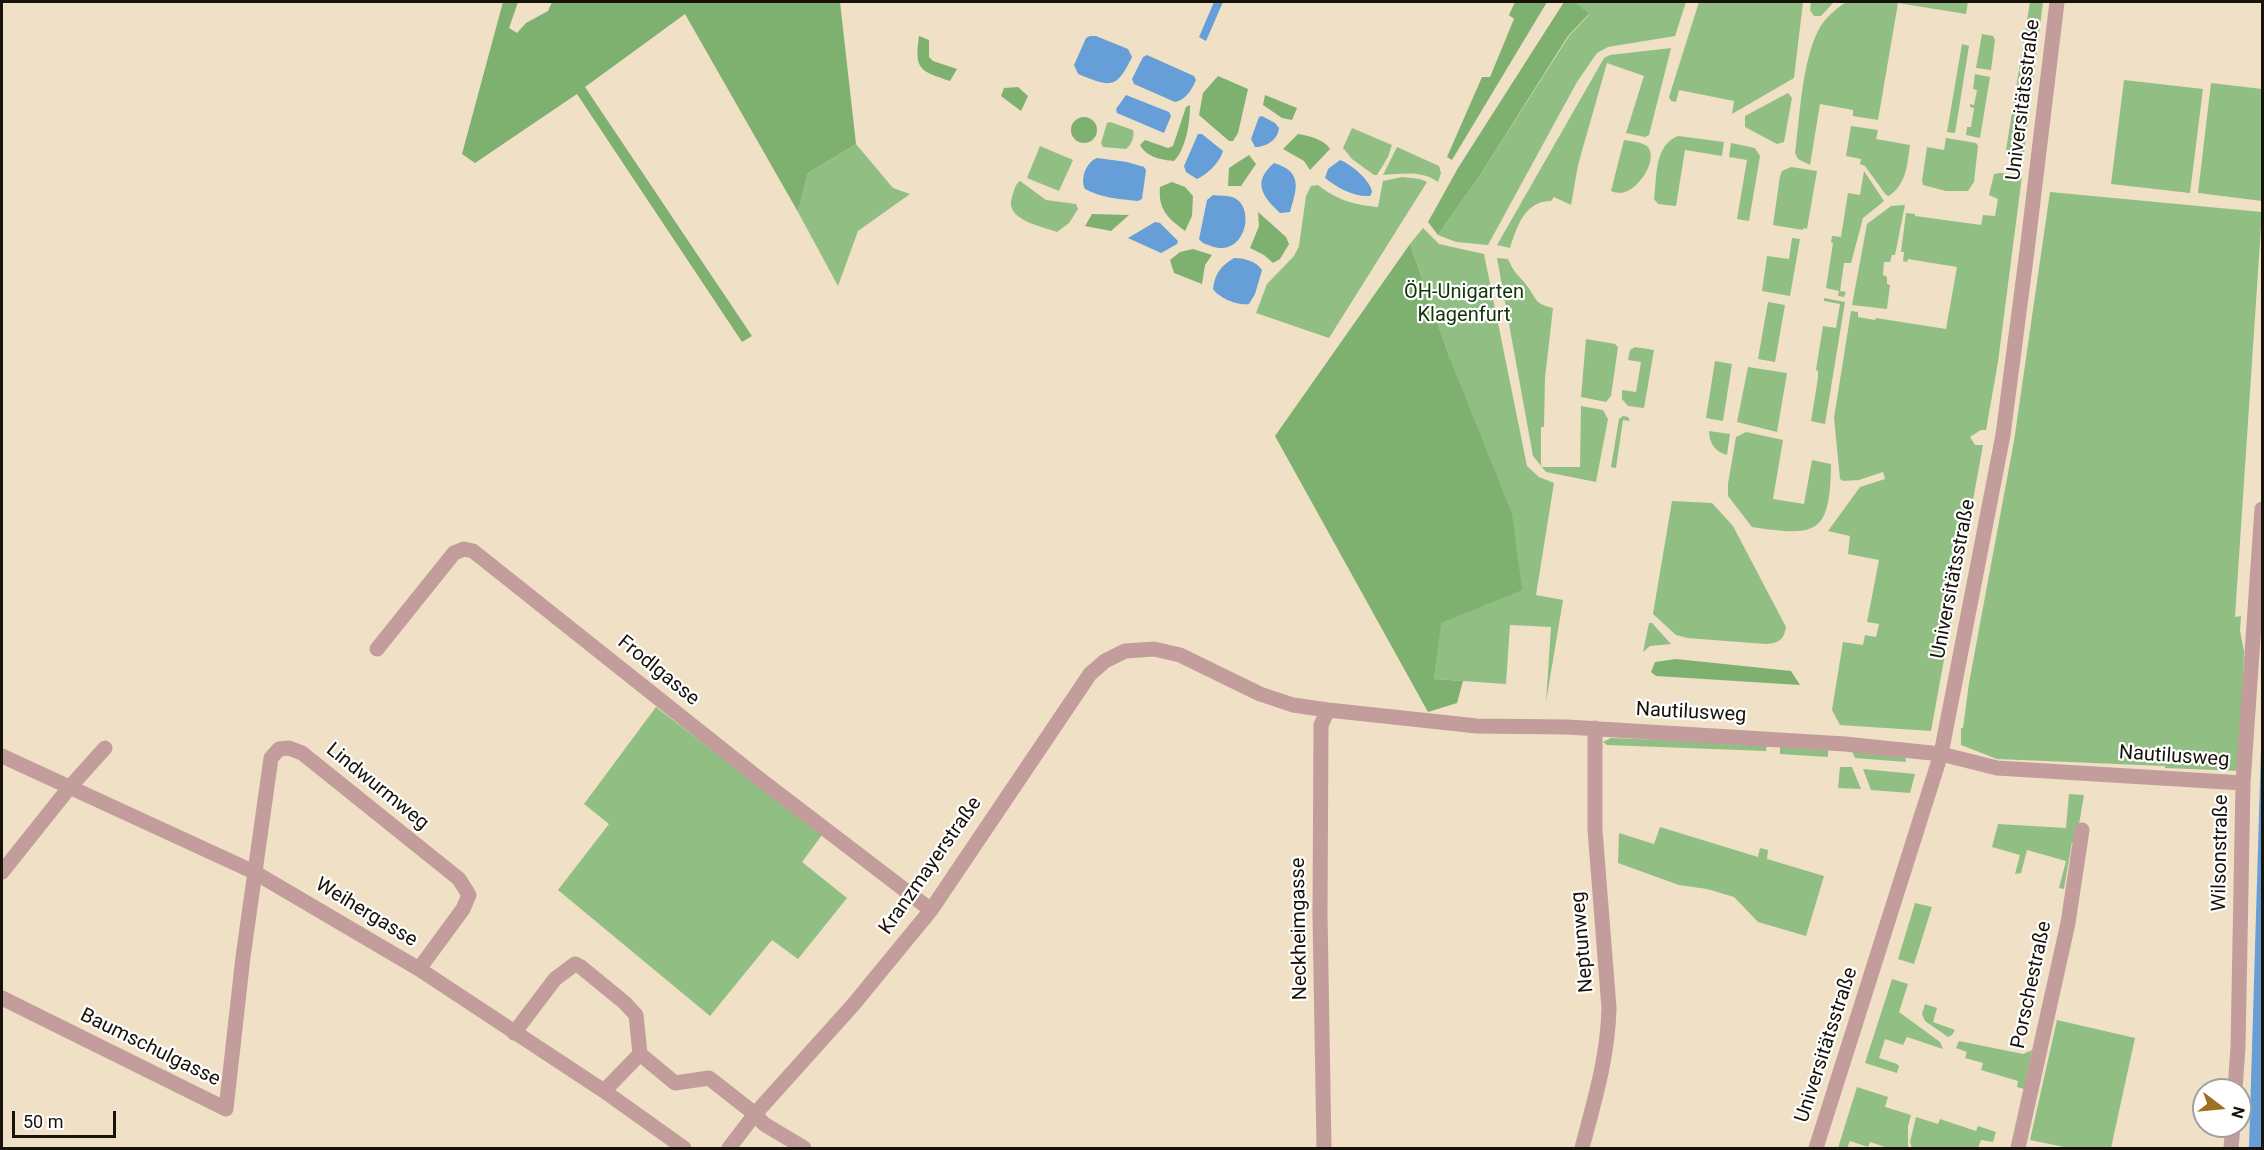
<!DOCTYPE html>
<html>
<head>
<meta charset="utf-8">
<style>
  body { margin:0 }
  #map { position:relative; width:2264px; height:1150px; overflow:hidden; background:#efe0c6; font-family:Roboto,sans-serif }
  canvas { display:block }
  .frame { position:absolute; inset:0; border:3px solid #18130a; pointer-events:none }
  .north { position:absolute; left:2192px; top:1078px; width:60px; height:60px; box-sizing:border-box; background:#fff; border:2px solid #a3a19d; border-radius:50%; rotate:106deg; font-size:16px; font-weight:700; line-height:24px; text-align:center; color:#18130a }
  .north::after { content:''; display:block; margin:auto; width:21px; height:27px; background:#9e7122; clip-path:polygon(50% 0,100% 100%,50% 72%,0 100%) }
  .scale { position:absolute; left:12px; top:1111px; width:104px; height:27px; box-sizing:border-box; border:3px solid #18130a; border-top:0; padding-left:8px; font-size:18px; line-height:21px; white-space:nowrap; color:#18130a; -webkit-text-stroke:4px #fff; paint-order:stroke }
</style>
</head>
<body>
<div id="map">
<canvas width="2264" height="1150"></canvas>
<div class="frame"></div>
<div class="north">N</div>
<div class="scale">50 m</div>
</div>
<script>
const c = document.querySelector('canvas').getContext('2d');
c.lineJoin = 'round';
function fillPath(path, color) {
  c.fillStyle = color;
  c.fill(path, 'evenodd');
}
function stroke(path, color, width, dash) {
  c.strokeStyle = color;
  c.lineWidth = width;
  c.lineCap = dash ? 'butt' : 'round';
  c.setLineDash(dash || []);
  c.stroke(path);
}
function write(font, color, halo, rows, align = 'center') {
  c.font = font + ' Roboto,sans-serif';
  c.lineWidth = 4.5;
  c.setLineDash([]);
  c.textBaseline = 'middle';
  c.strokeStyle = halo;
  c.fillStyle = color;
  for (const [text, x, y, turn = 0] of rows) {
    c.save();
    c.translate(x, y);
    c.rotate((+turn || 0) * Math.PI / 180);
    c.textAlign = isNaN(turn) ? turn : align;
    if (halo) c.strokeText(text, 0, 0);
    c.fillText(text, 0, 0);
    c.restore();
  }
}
fillPath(new Path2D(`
  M1575,2H1686L1675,36L1608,47L1597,53L1577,82L1488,245L1456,242L1438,235L1482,172L1569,36L1589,15Z
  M1699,2H1803L1794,78L1732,114L1734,101L1679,90L1676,102L1671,101L1669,97Z
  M1811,2H1834L1821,16H1814L1810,10Z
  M1846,2H1968L1966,14L1898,3L1878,120L1853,116V110L1820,104L1810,165L1798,159L1795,153C1800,117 1802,54 1822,24C1828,16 1837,8 1846,2Z
  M2030,2H2043L2024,153L2006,150Z
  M1982,34L1993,36L1995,40L1991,70L1976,68Z
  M1962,44L1969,46L1955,133L1947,132Z
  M1671,48L1649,135L1645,137L1626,133L1644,76L1607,63L1578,165L1571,205L1554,197L1551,201C1525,201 1517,226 1510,248L1497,245L1604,58L1610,55Z
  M1975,74L1990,77L1980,138L1966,135L1967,127H1971L1974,108L1970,107V104L1974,105L1977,90L1973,89Z
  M2124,80L2203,89L2190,193L2111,184Z
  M2211,83L2262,89V201L2198,193Z
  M1788,93L1792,98L1784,142L1777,144L1745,127V116Z
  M1110,122L1133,130C1135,136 1131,146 1126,149L1103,147L1101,143L1107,123Z
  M1851,126L1878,130L1876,139L1910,145C1907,165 1907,183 1889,196L1886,195L1865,166L1860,164L1861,159L1846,156Z
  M1352,128L1392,145L1388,157L1377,175H1374L1352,159L1343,148Z
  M1678,136L1724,142L1722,156L1685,150L1676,206L1658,204L1654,199C1657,178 1654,145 1678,136Z
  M1946,138L1976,143L1978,146L1974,182L1968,191H1946L1923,185L1922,181L1927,147L1944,150Z
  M1624,140C1631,141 1641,142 1647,146C1660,159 1637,193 1620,193C1617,193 1614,192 1611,191Z
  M1731,143L1755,148L1760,156L1749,221L1737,219L1747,160L1729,157Z
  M856,144L893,188L910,194L858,231L838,286L798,212L808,173Z
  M1040,146L1073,160L1059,191L1027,178Z
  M1397,147L1439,166L1441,173L1438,182C1422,170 1401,174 1383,175Z
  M1791,167L1817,171L1807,229L1803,228V230L1773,225L1780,176L1782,171Z
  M1864,171L1884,201L1863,218L1851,263H1844L1840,291L1846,292L1844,297L1838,296L1839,291L1826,288L1833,243L1831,242L1832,236L1841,237L1848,193L1860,195Z
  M2001,173L2022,176L1998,362L1986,430H1981L1970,437L1975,445H1983L1931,731L1840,725L1832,710L1843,642L1863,645L1865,635L1876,637L1879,624L1867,622L1879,560L1848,554L1850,536L1828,531L1860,487L1885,479L1883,472L1859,480L1843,481L1840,479L1834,418L1851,311L1858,312V317L1875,320L1876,318L1946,329L1957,267L1908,259L1907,262L1903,261L1904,252H1901L1906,213L1915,214V216L1981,225L1983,215L1995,216L1998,199L1989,195L1994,174Z
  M1402,177L1420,179L1427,182L1329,338L1256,313L1267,284L1294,256L1299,246L1306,196L1311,186L1318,185C1337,200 1354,205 1378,207L1383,181Z
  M1020,181L1046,200L1076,204L1078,209L1069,223L1057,232C1041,226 1004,220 1012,197C1014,191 1015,184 1020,181Z
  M2050,192L2262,212L2235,617L2241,616L2240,631L2244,651L2240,771L2165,768V766L1997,759L1961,745V728H1963L1969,683L2014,441Z
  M1905,205L1895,255H1892L1890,262H1884L1883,275L1887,277V284L1890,285L1887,309L1852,305L1867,224L1891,206Z
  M1423,228L1439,244L1484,254L1527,466L1539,477L1554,483L1536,595L1563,600L1546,702L1551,627L1510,625L1506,684L1434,679L1440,623L1450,359L1410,244Z
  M1792,238L1800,239L1790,296L1762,291L1767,256L1789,259Z
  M1497,258L1508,259C1515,275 1519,275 1528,287C1537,300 1535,304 1553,308L1545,378L1544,427H1541V467H1580L1581,406L1603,410L1608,419L1596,482L1546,472L1533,456Z
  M1824,298L1845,302L1825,424L1811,421L1818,378V371L1816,370L1823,326L1836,328L1840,304L1824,301Z
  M1768,302L1785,305L1775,362L1758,359Z
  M1586,339L1615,344L1618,347L1611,396L1606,402L1581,397Z
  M1635,347L1654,350L1644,408L1628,406L1622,399V390L1636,392L1641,362L1628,360L1630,350Z
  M1715,361L1732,364L1723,421L1706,418Z
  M1748,367L1787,373L1777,432L1737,422Z
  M1623,416L1628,417L1630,421L1623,420L1616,468L1611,467L1619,419Z
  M1709,431L1730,434L1727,455C1715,452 1709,443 1709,431Z
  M1746,432L1783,440L1773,499L1804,504L1812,460L1831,464C1830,534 1818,537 1752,527L1728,496V484L1736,437Z
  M1672,501L1712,503L1733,526L1786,627C1784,640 1779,643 1766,644L1687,638L1676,635L1653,614Z
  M1649,623H1652L1671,644L1650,646L1643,652Z
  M656,707L822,835L802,862L847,898L798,959L772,940L710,1016L558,890L609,824L584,804Z
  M1611,738L1767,744L1766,751L1607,745L1603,742Z
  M1780,747L1828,749V757L1780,754Z
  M1852,751L1905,755L1906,762L1855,758Z
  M1840,767H1852L1861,789L1838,788Z
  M1863,769L1915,774L1910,793L1871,790Z
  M2069,794L2084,795L2076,842H2072L2064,889L2059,888L2066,861L2027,850L2021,873L2015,874L2020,855L1992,847L1998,824L2066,828Z
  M1660,827L1758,857L1760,848L1768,850L1767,859L1824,876L1806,936L1758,922L1734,897L1707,889L1679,885L1618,863L1619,833L1654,844Z
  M1915,903L1932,907L1914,964L1898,959Z
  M1892,979L1908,984L1899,1012L1940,1042L1943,1049L1907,1037L1903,1045L1885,1039L1879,1058L1897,1064L1899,1066L1897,1073L1865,1063Z
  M1925,1004L1937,1008L1933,1022L1955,1030L1952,1035L1948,1037L1925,1021L1922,1014Z
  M2057,1020L2135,1038L2111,1148H2069L2030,1140Z
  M1959,1041L2023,1054L2032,1050L2024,1089L2017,1087L2018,1081L1981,1070L1983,1063L1965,1058L1967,1052L1956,1048Z
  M1857,1087L1888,1097L1885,1107L1911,1115L1908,1126V1148H1888L1870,1142L1868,1147L1850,1141L1847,1148H1838Z
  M1916,1117L1938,1124L1940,1119L1976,1131L1978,1126L1996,1132L1993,1142L1981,1140L1978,1148H1912L1910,1142Z`), '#91bf83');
fillPath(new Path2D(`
  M503,2H518L509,28L517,33L526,23L548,11L552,2H840L856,144L808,173L798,212L685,14L585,87L752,336L742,342L577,94L475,163L462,154Z
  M1515,2H1547L1452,160L1447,157L1482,77H1490L1514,19L1509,15Z
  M1564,2H1575L1589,14L1568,36L1482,172L1438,235L1428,222L1458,168Z
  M919,36L929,40V57L933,61L957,69L950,81C920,71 914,70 919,36Z
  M1218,76L1248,89L1238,133L1233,141H1229L1199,115L1203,93Z
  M1018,87L1028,96L1021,111L1001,96L1004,88Z
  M1265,95L1297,108L1292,120L1282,118L1263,105Z
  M1190,105C1190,123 1186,149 1174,161C1162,160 1146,157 1140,145L1145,140L1168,148L1173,146L1186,107Z
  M1071 130a13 13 0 1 1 26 0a13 13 0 1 1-26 0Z
  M1298,134C1309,136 1324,139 1330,149L1310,170L1304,161L1283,149Z
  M1249,155L1256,164L1241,186H1228L1229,168Z
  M1172,182L1185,187L1193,196L1192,216L1185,231C1168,218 1158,210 1160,187Z
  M1258,212L1286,237L1289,244L1280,259L1273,263L1264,255L1250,248L1259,226Z
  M1092,214L1129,215L1111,231L1085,226Z
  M1410,244L1450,359L1512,514L1522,590L1441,623L1434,679L1463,681L1457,703L1428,712L1275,436Z
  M1193,249L1212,255L1205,265L1202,284L1174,273L1170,260L1180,252Z
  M1676,659L1791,671L1800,685L1656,676L1651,672L1655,662Z`), '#7eb070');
fillPath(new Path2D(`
  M1214,2H1223L1206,41L1199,37Z
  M1090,36H1096L1128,49L1132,57C1116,90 1111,87 1078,74L1074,65L1086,38Z
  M1147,55L1194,76L1196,80C1192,89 1186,100 1175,102L1134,84L1132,79L1143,57Z
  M1126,95L1169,112L1171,116L1164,133L1117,113L1116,109Z
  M1262,116L1275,123L1279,128C1278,140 1266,147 1255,147L1251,139L1259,117Z
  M1198,134H1202L1223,151C1220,162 1207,175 1197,179L1186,172L1184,166Z
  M1097,158L1127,162L1144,167L1146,170L1142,199L1138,201C1119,199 1102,198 1085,189C1080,179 1086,162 1097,158Z
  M1340,160C1351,164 1371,181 1372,192L1370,196C1353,197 1338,188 1325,178L1328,169Z
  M1274,163C1303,172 1297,188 1290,212L1280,213C1262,196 1252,182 1274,163Z
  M1213,195C1219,196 1226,195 1232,197C1257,205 1246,259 1211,246C1206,244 1203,244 1199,239L1207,200Z
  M1155,222L1160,223L1178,241L1177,244L1161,253L1128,238Z
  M1234,258C1244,258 1256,261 1262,270L1255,294L1249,304C1238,306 1219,298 1213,289C1215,273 1221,266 1234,258Z
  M2262,715V1148H2249Z`), '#669ed8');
stroke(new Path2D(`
  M377,649L454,553L464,549L473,551L761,780L931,910
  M2,756L254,872L419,969L604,1091L684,1148
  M2,872L69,788L105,748
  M2,998L226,1109L243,957L271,758L279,749L289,748L302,753L459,879L469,895L463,909L419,969
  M514,1033L555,979L575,964L581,967L625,1003L636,1015L640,1054L675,1083L709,1078L755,1114L764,1124L804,1148
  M2235,1090L2238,1047L2243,783L2262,509
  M604,1091L640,1054
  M729,1148L755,1114L853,1005L931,910L1090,674L1105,661L1125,651L1154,649L1180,655L1260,694L1293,705L1328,710L1477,726L1567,727L1845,744L1941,754L1997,768L2243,783
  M1324,1148L1320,914L1321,725L1328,710
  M1582,1148C1594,1102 1608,1057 1609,1008L1595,830V728
  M1816,1148L1941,754L2003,435L2027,251L2057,2
  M2018,1148L2068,923L2082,830
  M2231,1148L2233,1126`), '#c39c9c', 15);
write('20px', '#18130a', '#fff', [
  ["Universitätsstraße",2024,100,-83],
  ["Universitätsstraße",1954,579,-79],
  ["Frodlgasse",658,671,39],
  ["Nautilusweg",1691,713,3],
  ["Nautilusweg",2174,757,4],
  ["Lindwurmweg",377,787,39],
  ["Wilsonstraße",2221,853,-89],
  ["Kranzmayerstraße",931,866,-55],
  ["Weihergasse",366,913,31],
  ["Neckheimgasse",1300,929,-91],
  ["Neptunweg",1583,942,-95],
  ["Porschestraße",2032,985,-78],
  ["Universitätsstraße",1827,1045,-72],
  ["Baumschulgasse",150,1048,26]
]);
write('20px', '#123306', '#fff', [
  ["ÖH-Unigarten",1464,293],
  ["Klagenfurt",1464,316]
]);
</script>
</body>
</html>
